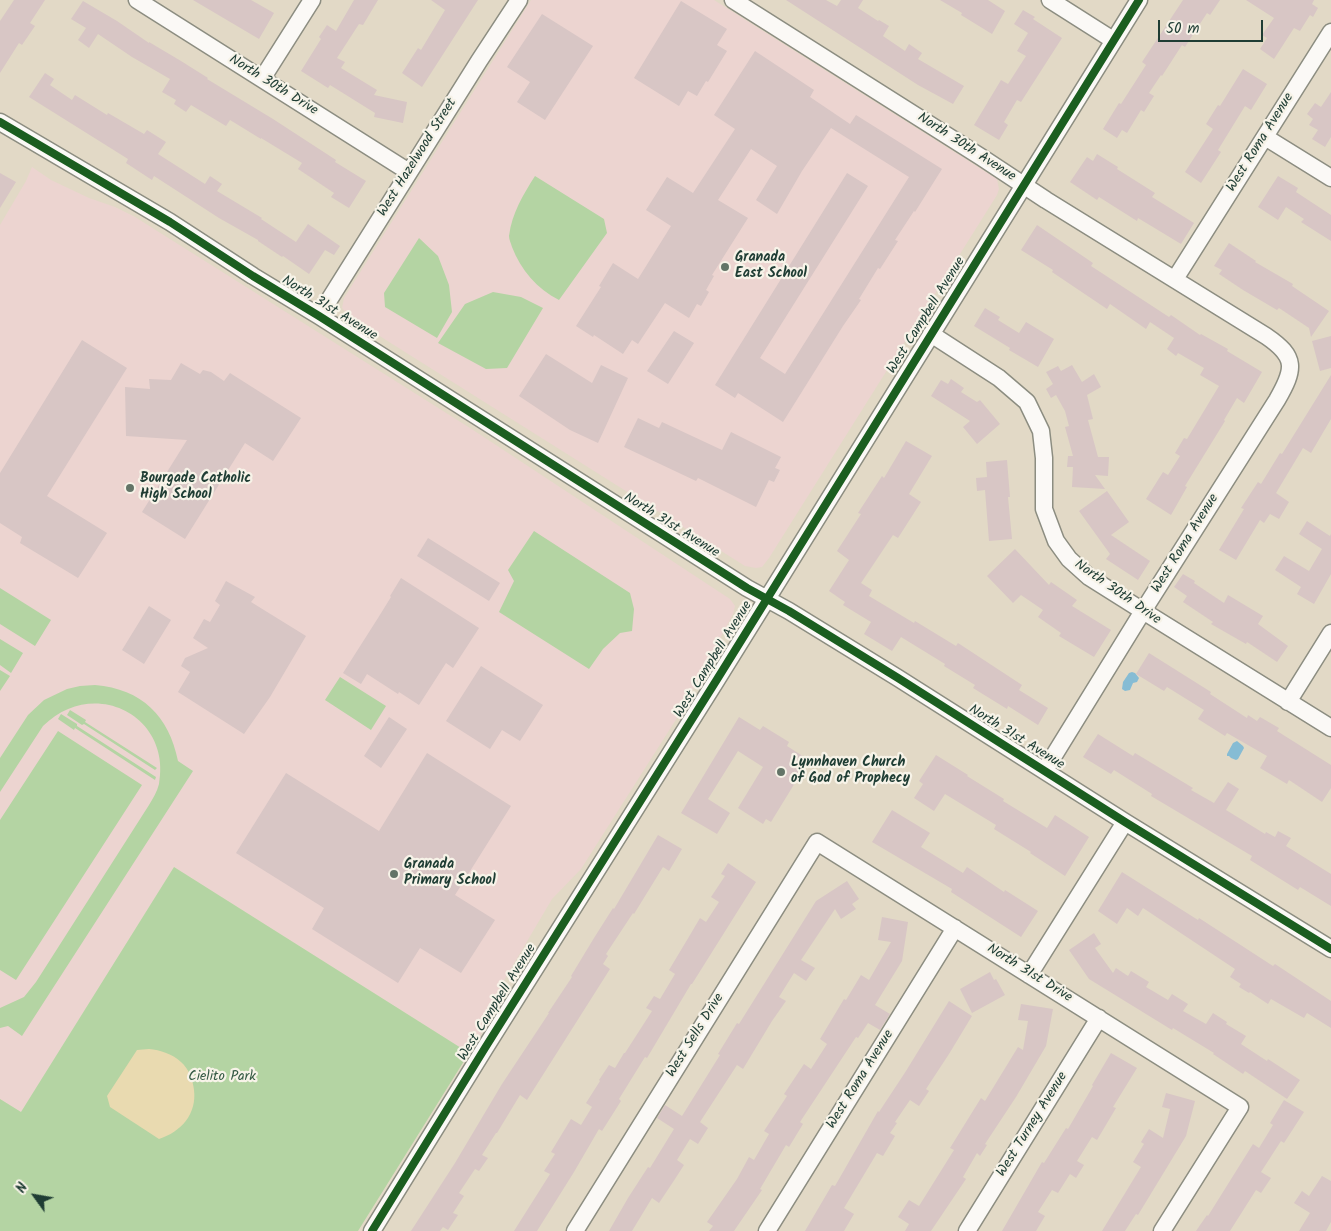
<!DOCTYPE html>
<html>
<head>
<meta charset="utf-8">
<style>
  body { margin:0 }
  #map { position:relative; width:1331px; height:1231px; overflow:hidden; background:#e2d9c6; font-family:Kalam,sans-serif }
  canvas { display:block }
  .north { position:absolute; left:10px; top:1171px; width:50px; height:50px; -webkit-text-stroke:4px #f7f3e8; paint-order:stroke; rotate:302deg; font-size:14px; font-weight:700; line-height:20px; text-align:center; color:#1f3d34 }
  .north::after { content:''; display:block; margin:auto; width:18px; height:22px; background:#1f3d34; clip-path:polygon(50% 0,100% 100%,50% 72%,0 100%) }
  .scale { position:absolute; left:1158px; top:20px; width:105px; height:22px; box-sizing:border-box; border:2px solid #1f3d34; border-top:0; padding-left:6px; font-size:15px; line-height:18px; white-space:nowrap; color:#1f3d34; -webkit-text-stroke:4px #f7f3e8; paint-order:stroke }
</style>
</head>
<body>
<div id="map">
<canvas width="1331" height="1231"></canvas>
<div class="north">N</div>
<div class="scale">50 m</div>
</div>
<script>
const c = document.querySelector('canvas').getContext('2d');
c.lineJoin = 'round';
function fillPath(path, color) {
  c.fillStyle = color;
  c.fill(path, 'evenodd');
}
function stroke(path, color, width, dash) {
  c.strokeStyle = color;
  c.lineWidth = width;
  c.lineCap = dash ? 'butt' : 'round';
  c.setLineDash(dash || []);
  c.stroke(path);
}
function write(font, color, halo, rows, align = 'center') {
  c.font = font + ' Kalam,sans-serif';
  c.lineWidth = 4.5;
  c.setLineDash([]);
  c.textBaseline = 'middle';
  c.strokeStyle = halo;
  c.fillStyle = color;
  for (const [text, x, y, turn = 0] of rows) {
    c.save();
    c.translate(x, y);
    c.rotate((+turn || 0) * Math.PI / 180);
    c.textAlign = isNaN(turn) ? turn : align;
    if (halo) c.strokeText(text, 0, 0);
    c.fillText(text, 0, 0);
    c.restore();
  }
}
fillPath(new Path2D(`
  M531,0H714L997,179L999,189L997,195L769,558L762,567L756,568L745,566L351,318L342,308L344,298Z
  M32,167L51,180L89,198L115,207L135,217L470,428L730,599L735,606L733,614L682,710L581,869L552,899L493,999L488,1022L469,1053L174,867L21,1112L0,1099V225L26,181Z`), '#ecd4d0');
fillPath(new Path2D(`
  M535,176L604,219L607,233L559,300C537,289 521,270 512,247C511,243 509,240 509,236C512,213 523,195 535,176Z
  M419,238L438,256L449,285L452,312L437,338L385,307L384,293Z
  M493,292L521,297L543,308L507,368L486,369L438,343L465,304Z
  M534,531L630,593L634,609L632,631L620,633L603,649L589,669L499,612L514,581L508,570Z
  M0,588L51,620L35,646L0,624Z
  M0,639L23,653L11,673L0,665Z
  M0,670L10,676L0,691Z
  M340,677L386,706L371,730L325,700Z
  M95,685C142,689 169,716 178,761L193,771L22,1036L8,1026L0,1028V1008L24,997L36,982L149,805C153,798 157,792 159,784C172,715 93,676 43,726L0,792V758L28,715L44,700L67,689L80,686Z
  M70,710L86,720L85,722L157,768L155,770L84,724L82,725L67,715Z
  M61,714L77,724V726L156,777L155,780L75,728L74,730L58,719Z
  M58,731L142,785L16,980L0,970V820Z
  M174,867L469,1053L358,1231H0V1099L21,1112Z`), '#b4d4a3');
fillPath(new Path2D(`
  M149,1049C160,1050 173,1054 181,1062C189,1069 193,1080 194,1090C197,1114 181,1132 159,1139L110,1107L107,1096L137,1050Z`), '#e9dab0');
fillPath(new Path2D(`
  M1132,672L1135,673L1139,678L1137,682L1133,683L1130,690L1125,691L1122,689L1123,682L1129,673Z
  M1237,741L1243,746L1244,748L1238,759L1236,760L1231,758L1229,756H1227V754L1233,743Z`), '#86bcd4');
fillPath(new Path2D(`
  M14,0H45L30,23L35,26L22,45L19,43L0,73V21Z
  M193,0H251L274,13L259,39Z
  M354,0H378L363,25L359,24L337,58L345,62L341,68L377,90L374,95L407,102L403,123L374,117L375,113L330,85L328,88L301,71L321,39L319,37L327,25L336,31Z
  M431,0H478L422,87L402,73L418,48L421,50L445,10Z
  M786,0H826L837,6L841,0H863L858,8L878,21L879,20L889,26L883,36L905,51L909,44L922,53L918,59L964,86L953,104L918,85Z
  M940,0H988L1005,11L992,34L961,15L962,13Z
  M1183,0H1220L1210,15L1207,13L1185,47L1182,45L1162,76L1161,75L1149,93L1154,96L1144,112L1141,110L1127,133L1122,130L1117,138L1103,129L1119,103L1121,104L1146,65L1142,62Z
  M1246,0H1314L1312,4L1318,8L1313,17L1310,15L1300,31L1294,28L1274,59L1260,49L1267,38L1262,35L1274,18Z
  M83,1L117,21L149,43V42L181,61L208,78L207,79L273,119L336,160L335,162L366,181L349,208L331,197L334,193L298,169L302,163L261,138V139L230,120L226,126L191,105L186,112L174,104L176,100L162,92L170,79L132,57L98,34L89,48L78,40L86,28L71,19Z
  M681,1L727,29L717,45L727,51L708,82L706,81L697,96L688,91L679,106L634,78Z
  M1023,10L1035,17L1033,19L1062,38L1021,102L1017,100L1004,122L1008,125L999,140L974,125L1001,80L1008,84L1026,56L1017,51L1028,33L1014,24Z
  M542,14L593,46L545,120L517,102L530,82L507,67Z
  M755,51L814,90L810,97L850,124L856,115L942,169L915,212L914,211L895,240L898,241L880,269L878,268L859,299L861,300L843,326L783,422L738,393L735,398L715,385L847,173L868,186L760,358L785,374L909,177L831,128L802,171L777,214L756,200L777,166L751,149L718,200L748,218L712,275L714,276L706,290L709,292L701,306L697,304L689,318L665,303L638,344L632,340L623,354L594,335L593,337L576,326L601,287L599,286L613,263L638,279L671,226L646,210L667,177L693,193L735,129L714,115Z
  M1243,69L1267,84L1251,110L1245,106L1218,150L1221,152L1201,183L1185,172L1213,129L1206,124L1218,105L1220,106Z
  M45,73L54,79L50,85L72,100L75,95L107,115L108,113L144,134L147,130L166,142L158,154L205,184L210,176L222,184L217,191L262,218L261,219L296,242L308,224L340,246L334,255L325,250L309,274L283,256L282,257L258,241V240L219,218L154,176L152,180L126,163L128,159L29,97Z
  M1331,92V137L1325,147L1312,139L1318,130L1309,125L1313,119L1307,114L1315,103L1321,107Z
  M1097,154L1118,167L1117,169L1155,193L1152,197L1194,223L1181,244L1138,218L1137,221L1099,197L1097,200L1070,182L1087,157L1093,161Z
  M0,173L16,182L0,208Z
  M1278,176L1298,188L1296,192L1331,215V241L1301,222L1304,219L1286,207L1278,220L1258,207Z
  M1037,225L1093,263L1091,266L1169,317L1171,315L1200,335L1201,334L1228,349L1227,351L1262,372L1244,403L1237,398L1224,420L1225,421L1185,486L1187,487L1171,515L1146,499L1163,472L1168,475L1180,456L1175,453L1184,438L1187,439L1219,386L1200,375L1204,368L1178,353L1176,356L1167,349L1174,338L1150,322L1146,329L1110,304L1107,309L1052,272L1053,270L1021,250Z
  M1229,243L1256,261L1255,262L1293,284L1292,286L1329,311L1311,337L1309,328L1279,308L1277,310L1243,290L1219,274L1222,270L1214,266Z
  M985,308L1000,317L998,320L1019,333L1026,322L1054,339L1038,367L1009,350L1010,348L974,326Z
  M674,331L694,343L668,384L647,371Z
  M1331,336V368L1320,371L1312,341Z
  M82,340L127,368L47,496L107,533L78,578L20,543L22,537L0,523V473Z
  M546,354L592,383L601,365L628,378L598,443L570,430L519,396Z
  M181,363L200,374L203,370L211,372L224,381L230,373L301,418L273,461L245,443L185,539L142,512L187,440L126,436L125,387L150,389L149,379L171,380Z
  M1072,365L1082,382L1094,374L1101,387L1087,395L1093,419L1088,420L1098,457H1109L1108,476L1095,475L1105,489L1072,487L1073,467H1067L1068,456H1073L1065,427L1069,426L1065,411L1056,395L1051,398L1046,389L1053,384L1046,372L1058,366L1061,371Z
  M1331,375V419L1311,453L1303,448L1276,493L1289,502L1279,519L1270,514L1264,523L1260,520L1236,560L1219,550L1244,509L1241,508L1258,482L1261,484L1280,453L1282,454Z
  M951,379L964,388L961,392L977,402L980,400L1000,424L977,444L963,427L970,421L931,396L941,380L948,384Z
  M638,418L659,428L662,422L722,450L731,432L781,457L775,468L780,470L774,482L769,480L756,507L698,478L696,481L624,447Z
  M906,441L932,456L909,494L921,502L898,538L893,535L861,583L872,590L869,596L914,623L915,621L956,646L958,643L1022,685L1019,690L1048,708L1038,725L1008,706L1007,709L973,688L975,685L944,666L945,664L901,637L892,651L864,634L871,622L843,605L845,602L829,591L849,560L837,551L861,514L858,513L882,476L884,478Z
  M1007,460L1010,497H1008L1012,539L989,541L985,490L977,491L976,478L987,477L986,462Z
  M1107,491L1129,522L1111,535L1150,561L1138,580L1106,559L1110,554L1079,511Z
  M1307,521L1330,536L1331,534V574L1314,604L1297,594L1301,587L1275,570L1284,556L1309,571L1322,549L1299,534Z
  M428,538L500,583L489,601L417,556Z
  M1015,549L1049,585L1051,582L1077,600L1072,606L1111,630L1094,657L1059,636L1061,633L1038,617L1043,610L1021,595L1013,603L987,576Z
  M1183,574L1195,581L1194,583L1224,603L1228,595L1263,616L1258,624L1288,646L1277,662L1247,642L1246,644L1211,624L1213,622L1183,602L1187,596L1174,587Z
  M401,578L479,628L453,668L446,663L419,705L399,692L398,694L367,674L361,684L343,673L378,618L391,597L390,596Z
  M226,581L255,597L251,602L306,636L270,697L244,734L178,692L190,672L181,666L185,658L208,648L193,638L204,619L210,622L220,605L215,601Z
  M149,606L171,620L144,664L122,650Z
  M1149,653L1211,692L1210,694L1247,718L1248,715L1257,721L1260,717L1279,728L1277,731L1331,765V788L1322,802L1289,780L1287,784L1260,768L1267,756L1227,733L1225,736L1198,719L1204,710L1167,687L1164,691L1136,674Z
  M481,666L543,705L520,741L502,730L490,749L446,721Z
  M389,717L407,729L381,768L364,756Z
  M739,717L760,730L763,726L789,742L787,746L809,760L771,822L766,819L763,824L738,808L763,767L738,751L708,799L730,813L717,834L681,813Z
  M1098,734L1133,756L1135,753L1193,788L1191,790L1214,803L1228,782L1239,789L1226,810L1265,834L1266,832L1275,837L1278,831L1291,838L1286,846L1331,874V906L1300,887L1298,890L1250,860L1252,856L1151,796L1152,794L1114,770L1111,774L1083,757Z
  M427,753L511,806L455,895L495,920L461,973L420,948L398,983L312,929L324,908L236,853L286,773L379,831Z
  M936,755L968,775L967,776L1004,799L1003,801L1047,828L1055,815L1089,837L1065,876L1030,853L1031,852L994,829L996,825L945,794L934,811L914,798L923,784L919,781Z
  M892,810L930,833L921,847L963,873L967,867L1004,892L1005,890L1038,911L1021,937L951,892L952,889L872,842Z
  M658,835L682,849L669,871L663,867L634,914L633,913L606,954L608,956L603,964L610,969L527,1100L520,1095L497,1133H496L482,1155L488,1158L479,1171L475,1169L459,1193L464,1196L453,1213L458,1215L448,1230L443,1227L440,1231H411L455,1163L502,1084L549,1013H548L572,977L571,976L594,938L613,908L614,909Z
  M728,863L756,882L692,984H691L647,1058L645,1057L619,1099L621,1101L602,1131L599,1129L574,1172L537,1231H514L550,1174L544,1171L555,1154L551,1152L571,1119L581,1125L592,1107L586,1103L600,1081L599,1080L609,1065L615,1068L624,1053H625L652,1011L646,1008L654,996L660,999L675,974L669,970L690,935L700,918L706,922L719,902L711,897L725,876L721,874Z
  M1122,872L1198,920L1199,918L1273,966L1275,964L1331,1001V1028L1307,1013L1304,1018L1271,999L1268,1004L1250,992L1249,993L1239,987L1241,984L1230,977L1235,969L1143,908L1138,916L1127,908L1117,924L1098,911Z
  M847,881L859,899L852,904L856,909L841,919L835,909L801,960L815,968L806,981L794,973L779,997L786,1001L772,1021L743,1069L737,1065L700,1122L708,1128L698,1144L690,1139L677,1160L684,1165L675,1179L659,1203L652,1198L632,1231H609L628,1198L648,1167L650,1168L674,1129L657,1118L665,1105L682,1116L720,1055L718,1054L737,1023L739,1024L816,901Z
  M882,917L908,922L902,961L875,1005L890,1014L880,1030L868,1023L858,1038L856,1037L800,1122L803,1124L789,1147L786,1145L760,1189L762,1190L734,1231H709L713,1226L707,1222L737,1179L749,1157L754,1160L769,1134L764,1131L787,1096L784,1094L804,1064L811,1069L827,1044L820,1039L844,999L846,1000L861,975L869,980L891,942L878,940Z
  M1094,933L1101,944L1095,948L1113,973L1116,968L1128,976L1131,971L1149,982L1146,987L1168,1000L1172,994L1188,1004L1183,1011L1206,1024L1213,1013L1227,1022L1226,1024L1246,1036L1241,1044L1267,1061L1268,1059L1300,1080L1287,1099L1245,1071L1243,1074L1213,1054L1214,1053L1173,1028L1172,1030L1089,979L1069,950Z
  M990,972L994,980L996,979L1005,995L972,1013L960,989Z
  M949,1001L972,1016L949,1054L926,1089L929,1091L919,1106L910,1100L895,1122L897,1123L890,1133L895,1136L883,1156L877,1153L844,1208L854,1214L844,1231H805L832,1185L835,1186L878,1111L879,1112L906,1071Z
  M1021,1004L1053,1009L1046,1046L1016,1097L985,1144L987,1145L980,1156L977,1153L963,1177L966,1179L931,1231H905L909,1224L898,1217L909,1200L919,1206L954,1150L950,1148L981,1098L985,1101L1018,1047L1023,1050L1028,1021L1018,1020Z
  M1111,1053L1137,1068L1113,1107L1116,1108L1097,1140L1092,1137L1077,1161L1084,1165L1076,1178L1070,1174L1058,1193L1052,1190L1038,1212L1045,1216L1036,1231H1002L1042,1162L1044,1163L1066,1128L1068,1129L1093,1086L1092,1085Z
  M1166,1093L1195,1101L1186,1136L1138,1215L1136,1214L1125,1231H1102L1141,1167L1133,1162L1144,1144L1141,1142L1149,1129L1163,1138L1170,1109L1162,1107Z
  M1284,1100L1304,1112L1284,1143L1281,1141L1261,1172L1271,1178L1261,1193L1256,1190L1230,1231H1196L1207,1215L1208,1216L1253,1144L1259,1148L1273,1125L1270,1123Z
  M1322,1176L1331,1181V1222L1326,1231H1299L1310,1213L1294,1203L1302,1191L1309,1196Z`), '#d8c6c5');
const minor = new Path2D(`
  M137,0L409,172
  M733,0L981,157L1046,200L1266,336C1297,357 1295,369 1277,400L1143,611L1045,770
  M1050,0L1113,40
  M262,79L312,0
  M0,122L170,222L253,276L319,316L747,588L789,611L898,678L1125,822L1331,949
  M1265,137L1331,178
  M1175,279L1331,32
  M319,316L479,61L519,0
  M931,334L999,378L1027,402L1041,431L1044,458V509L1056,541L1069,559L1089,577L1143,611L1331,728
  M1288,702L1331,633
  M1029,975L1125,822
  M372,1231L485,1048L716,681L1139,0
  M575,1231L817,842L1240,1107L1162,1231
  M767,1231L955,928
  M967,1231L1099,1018`);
stroke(minor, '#8c8d81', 19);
stroke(minor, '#fbf9f6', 16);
stroke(new Path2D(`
  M0,122L170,222L253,276L319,316L747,588L789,611L898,678L1125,822L1331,949
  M372,1231L485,1048L716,681L1139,0`), '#1b5e20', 8);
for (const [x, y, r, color] of [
  [725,267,5,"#637467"],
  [130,488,5,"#637467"],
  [781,772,5,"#637467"],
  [394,874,5,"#637467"]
]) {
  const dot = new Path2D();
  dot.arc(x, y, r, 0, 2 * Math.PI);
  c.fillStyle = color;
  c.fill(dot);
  stroke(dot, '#f7f3e8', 2);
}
write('14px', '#1f3d34', '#f7f3e8', [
  ["North 30th Drive",273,86,32],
  ["West Roma Avenue",1261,143,-58],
  ["North 30th Avenue",966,148,33],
  ["West Hazelwood Street",418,158,-58],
  ["North 31st Avenue",329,309,32],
  ["West Campbell Avenue",927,316,-58],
  ["North 31st Avenue",671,526,32],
  ["West Roma Avenue",1186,544,-58],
  ["North 30th Drive",1117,593,35],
  ["West Campbell Avenue",714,660,-58],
  ["North 31st Avenue",1016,738,32],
  ["North 31st Drive",1029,974,32],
  ["West Campbell Avenue",498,1003,-58],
  ["West Sells Drive",696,1036,-58],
  ["West Roma Avenue",861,1080,-58],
  ["West Turney Avenue",1033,1125,-58]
]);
write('bold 14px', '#1f3d34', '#f7f3e8', [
  ["Granada",735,259],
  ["East School",735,275],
  ["Bourgade Catholic",140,480],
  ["High School",140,496],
  ["Lynnhaven Church",791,764],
  ["of God of Prophecy",791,780],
  ["Granada",404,866],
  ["Primary School",404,882]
], 'left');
write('14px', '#355a44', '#f7f3e8', [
  ["Cielito Park",222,1078]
]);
</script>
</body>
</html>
